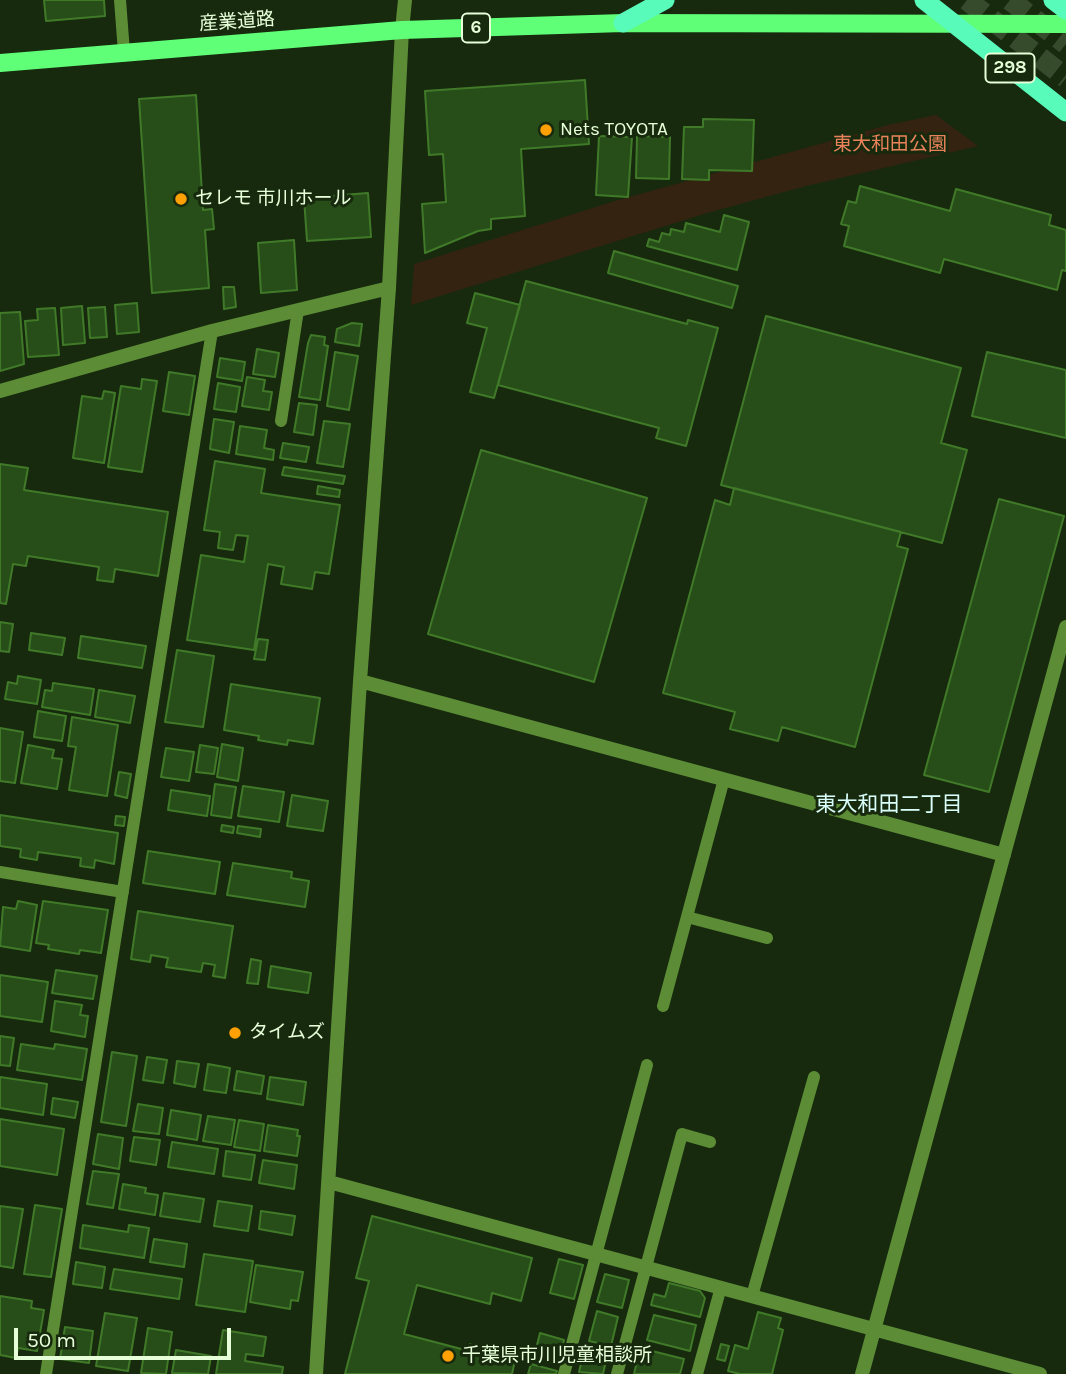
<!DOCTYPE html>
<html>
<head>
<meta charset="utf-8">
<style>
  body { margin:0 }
  #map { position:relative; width:1066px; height:1374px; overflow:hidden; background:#172a0e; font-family:Karla,sans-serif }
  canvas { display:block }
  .scale { position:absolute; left:14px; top:1328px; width:217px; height:32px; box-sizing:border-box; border:4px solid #e6ffd8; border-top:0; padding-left:9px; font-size:21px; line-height:24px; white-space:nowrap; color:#e6ffd8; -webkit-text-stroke:5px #172a0e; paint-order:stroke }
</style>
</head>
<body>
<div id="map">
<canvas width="1066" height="1374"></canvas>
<div class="scale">50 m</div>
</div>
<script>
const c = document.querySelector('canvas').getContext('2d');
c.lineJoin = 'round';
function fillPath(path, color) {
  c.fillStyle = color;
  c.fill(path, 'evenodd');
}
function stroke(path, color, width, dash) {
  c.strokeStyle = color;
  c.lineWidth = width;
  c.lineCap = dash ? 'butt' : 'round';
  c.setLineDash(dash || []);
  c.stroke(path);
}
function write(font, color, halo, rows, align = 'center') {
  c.font = font + ' Karla,"Noto Sans JP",sans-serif';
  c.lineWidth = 6;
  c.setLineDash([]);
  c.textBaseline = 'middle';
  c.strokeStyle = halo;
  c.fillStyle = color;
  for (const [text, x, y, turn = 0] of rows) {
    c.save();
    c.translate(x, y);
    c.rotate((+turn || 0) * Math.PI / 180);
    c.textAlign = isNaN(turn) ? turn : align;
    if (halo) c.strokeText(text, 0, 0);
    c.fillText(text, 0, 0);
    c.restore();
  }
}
fillPath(new Path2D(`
  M936,115L978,146L806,186L707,213L411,305L414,264L615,201L888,125Z`), '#352311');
const building = new Path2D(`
  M44,0H104L105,16L46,21Z
  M585,80L589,144L521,149L525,216L491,219V229L478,231L425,253L422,204L446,202L443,154L429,155L425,91Z
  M196,95L203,210L212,209L214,229L205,230L209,288L152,293L139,99Z
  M703,119L754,120L752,171L709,170V180L682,179L684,127H703Z
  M599,136L632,137L628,197L596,195Z
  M637,136L670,137L669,179L636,178Z
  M860,186L950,211L956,189L1051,215L1049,225L1066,230V271L1062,270L1057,290L944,259L940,273L844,246L849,226L841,224L848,201L856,203Z
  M368,193L371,237L307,241L304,198Z
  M724,215L749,222L737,270L647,246L649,239L659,242L662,233L670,235L671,229L684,232L686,223L720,232Z
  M294,240L297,290L261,293L258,243Z
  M614,251L738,286L732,308L608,273Z
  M526,281L687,324L688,320L718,328L686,446L656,438L659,428L498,385Z
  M223,287H234L236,307L224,309Z
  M475,293L520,305L494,398L470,392L487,328L467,323Z
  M137,303L139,332L117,334L115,305Z
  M82,306L85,343L63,345L61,308Z
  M105,307L107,337L90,338L88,308Z
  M55,308L59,355L28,357L25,321L38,320L37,309Z
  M20,312L24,364L0,371V313Z
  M766,316L961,368L941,443L967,450L942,543L721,485Z
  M352,323L362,324L359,346L335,342L337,329Z
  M311,335L325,337L324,345L328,346L320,400L299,397L308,343Z
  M257,349L279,353L275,377L253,374Z
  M335,352L358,356L349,410L327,406Z
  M987,352L1066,370V438L972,416Z
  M220,358L245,362L242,381L217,377Z
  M169,372L195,376L189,415L163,411Z
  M247,377L265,380L263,391L272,392L269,410L242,406Z
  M142,379L157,381L142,472L108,467L121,386L141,389Z
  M218,383L240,387L236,412L214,409Z
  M104,391L115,393L104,463L73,458L82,396L102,399Z
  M299,403L317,405L313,435L294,432Z
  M214,419L234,422L229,453L210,449Z
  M324,421L350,424L343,467L317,463Z
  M240,426L267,430L264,448L274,450L273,460L236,454Z
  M283,443L309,447L306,462L280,458Z
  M481,450L647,498L594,682L428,634Z
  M215,461L265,469L261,493L340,505L329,574L315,572L312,589L281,584L284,567L268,564L254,650L187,640L201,555L244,562L248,536L236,535L233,550L218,548L220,532L204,530Z
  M0,464L28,468L24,490L168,512L158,576L115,569L113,582L97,580L99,567L28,556L26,566L13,564L6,604L0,603Z
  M284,467L345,476L343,484L282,475Z
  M318,486L340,490L339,497L317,494Z
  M734,488L901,532L897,546L908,549L855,747L782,727L778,741L730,729L735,712L663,693L715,500L730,505Z
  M999,499L1064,516L989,792L924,775Z
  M0,622L13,624L9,652L0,651Z
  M31,633L65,638L62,655L29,650Z
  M81,636L146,646L142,668L78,658Z
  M258,639L268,640L265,660L254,659Z
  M177,650L214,656L203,727L165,722Z
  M18,676L41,680L37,704L5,699L8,682L17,684Z
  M53,683L94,689L90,715L42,707L45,690L52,691Z
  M231,684L320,698L313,744L288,740L287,745L258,740L259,736L224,730Z
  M99,690L135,696L130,723L95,717Z
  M38,711L66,716L62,741L34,737Z
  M72,717L118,725L107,796L69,790L76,747L68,746Z
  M0,728L23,732L15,783L0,781Z
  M222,744L243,748L238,781L217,777Z
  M28,745L54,750L52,758L62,759L57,789L21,783Z
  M200,745L218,748L214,774L196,772Z
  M166,748L194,752L189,781L161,777Z
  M119,772L131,774L127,798L115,795Z
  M215,784L236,787L231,818L211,815Z
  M243,786L284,792L279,822L238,816Z
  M171,790L210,796L207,816L168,810Z
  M292,795L328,801L323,831L287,826Z
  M0,815L118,833L114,864L95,860L94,868L80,866L81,858L38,852L37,860L20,857L21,849L0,846Z
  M116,816L125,817L124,826L115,825Z
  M222,825L234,827L233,833L221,831Z
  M238,826L261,829L260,837L237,833Z
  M148,851L220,862L215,894L143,883Z
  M233,863L292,872L291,878L309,881L305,907L227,895Z
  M18,901L37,905L30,951L0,946L3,907L16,909Z
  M43,901L108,910L101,953L80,950L79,954L48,949L49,945L36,943Z
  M138,911L233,926L225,978L213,976L215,965L203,963L201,972L166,967L168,958L151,955L150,962L131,959Z
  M251,959L261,961L258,984L247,983Z
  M271,966L311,973L308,993L268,987Z
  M56,970L97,976L93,999L52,993Z
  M0,975L48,982L42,1022L0,1016Z
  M55,1001L82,1005L80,1015L88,1016L85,1037L51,1031Z
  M0,1036L14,1038L10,1066L0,1065Z
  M21,1044L54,1049L55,1044L87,1049L82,1080L17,1070Z
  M112,1052L137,1056L126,1126L101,1122Z
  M147,1057L167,1060L163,1083L143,1080Z
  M177,1061L199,1064L195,1087L174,1083Z
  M208,1064L230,1068L226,1093L204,1090Z
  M237,1071L264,1076L261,1094L234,1090Z
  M0,1077L47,1084L43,1115L0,1108Z
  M270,1077L306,1082L303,1105L267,1099Z
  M53,1098L78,1102L75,1118L51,1114Z
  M138,1104L163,1108L159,1134L133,1131Z
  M171,1110L201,1115L197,1140L167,1135Z
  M208,1116L235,1120L231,1145L203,1141Z
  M0,1119L64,1129L57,1175L0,1166Z
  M239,1120L264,1124L260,1151L234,1147Z
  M268,1125L298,1130L297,1136H300L297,1156L264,1151Z
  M98,1134L123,1138L119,1169L93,1164Z
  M134,1137L160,1140L156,1165L130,1161Z
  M172,1142L218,1149L214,1174L168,1167Z
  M226,1151L255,1155L251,1180L223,1176Z
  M263,1160L297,1165L294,1189L259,1183Z
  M93,1171L119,1174L113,1208L87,1204Z
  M123,1184L146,1188L145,1193L158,1195L155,1215L119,1209Z
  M164,1193L204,1199L200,1222L160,1216Z
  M218,1201L252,1206L248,1231L214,1226Z
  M35,1205L62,1209L51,1277L24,1274Z
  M0,1206L23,1209L13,1268L0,1266Z
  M261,1211L295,1216L292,1235L259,1229Z
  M372,1216L532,1258L521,1301L492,1293L490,1304L417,1285L404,1334L469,1351L470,1344L516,1356L512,1374H345L369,1281L356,1278Z
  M83,1225L128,1232L129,1225L149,1228L144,1258L80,1248Z
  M154,1239L187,1244L184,1267L150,1262Z
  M204,1254L253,1261L245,1312L196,1305Z
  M559,1259L583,1265L574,1299L550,1293Z
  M76,1262L105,1267L102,1288L73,1284Z
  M256,1265L303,1272L298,1301L291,1300L290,1309L250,1302Z
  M114,1269L182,1279L179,1299L110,1289Z
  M605,1274L629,1280L622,1308L597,1302Z
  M669,1283L700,1291L705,1298L700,1317L651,1305L654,1294L665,1297Z
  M0,1296L32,1301L31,1308L44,1310L37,1351L18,1348L16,1358L0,1355Z
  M597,1311L618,1317L611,1346L589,1341Z
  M758,1312L781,1318L778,1328L783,1330L772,1374H740L728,1371L735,1345L748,1349Z
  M105,1313L137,1318L128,1371L96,1366Z
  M654,1315L696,1325L690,1351L647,1340Z
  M65,1327L93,1331L89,1363L60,1359Z
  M148,1328L172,1332L166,1374L141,1373Z
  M223,1330L266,1337L263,1356L246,1354L245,1361L283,1367L282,1374H216Z
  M540,1333L564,1340L558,1364L534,1357Z
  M721,1344L729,1346L725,1361L717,1359Z
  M592,1348L608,1352L603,1374L579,1372L583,1355L590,1357Z
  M640,1348L684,1359L680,1374H634Z
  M176,1350L211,1356L208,1374L172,1373Z
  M531,1364L557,1371L556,1374H528Z`);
fillPath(building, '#274d19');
stroke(building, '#407a29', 2);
stroke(new Path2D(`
  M967,0L1066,78
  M1010,0L1066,44`), '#364a2c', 21, [21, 10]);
stroke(new Path2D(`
  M120,0L124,52
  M281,421L298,310
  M0,872L123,892
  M687,917L767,938
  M663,1006L724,779
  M752,1296L814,1077
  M46,1374L212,331
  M564,1374L647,1065
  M617,1374L682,1134L710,1142
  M697,1374L721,1287`), '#5c8d36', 12);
stroke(new Path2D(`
  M402,30L405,0
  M0,391L212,331L389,288L360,681L316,1374
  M360,681L1004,855
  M329,1182L1040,1374
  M862,1374L1066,627`), '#5c8d36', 14);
stroke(new Path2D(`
  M389,288L402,30`), '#5c8d36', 14);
stroke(new Path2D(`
  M0,63L402,30L623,23L1066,24`), '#5fff77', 18);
stroke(new Path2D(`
  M924,0L1066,112
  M1053,0L1066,10
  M623,23L665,0`), '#59fbbb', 19);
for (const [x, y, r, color] of [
  [546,130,7,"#ffa104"],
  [181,199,7,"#ffa104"],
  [235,1033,7,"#ffa104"],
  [448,1356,7,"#ffa104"]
]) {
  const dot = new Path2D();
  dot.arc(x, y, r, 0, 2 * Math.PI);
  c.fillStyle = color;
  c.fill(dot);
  stroke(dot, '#172a0e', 2.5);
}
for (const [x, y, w] of [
  [476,28,28],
  [1010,68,49]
]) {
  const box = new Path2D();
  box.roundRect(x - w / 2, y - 14.5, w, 29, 5);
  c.fillStyle = '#172a0e';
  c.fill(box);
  stroke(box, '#e6ffd8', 2);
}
write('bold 18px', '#e6ffd8', null, [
  ["6",476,28],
  ["298",1010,68]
]);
write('19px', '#e6ffd8', '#172a0e', [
  ["産業道路",237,22,-4]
]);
write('19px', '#e6ffd8', '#172a0e', [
  ["Nets TOYOTA",560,130],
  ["セレモ 市川ホール",195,199],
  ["タイムズ",249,1033],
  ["千葉県市川児童相談所",462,1356]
], 'left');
write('19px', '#e9825a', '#172a0e', [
  ["東大和田公園",890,145]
]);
write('21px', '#dafffb', '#172a0e', [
  ["東大和田二丁目",889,805]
]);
</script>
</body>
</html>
